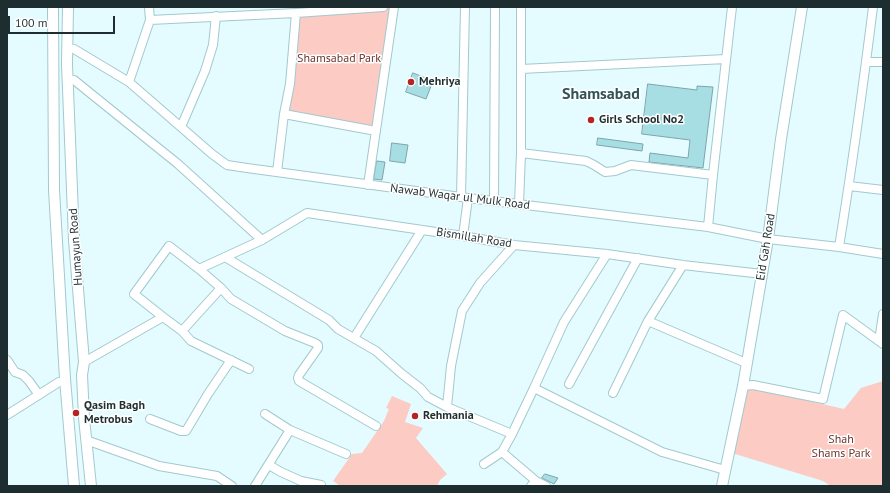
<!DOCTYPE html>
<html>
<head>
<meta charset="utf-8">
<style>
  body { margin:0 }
  #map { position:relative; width:890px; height:493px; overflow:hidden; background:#e4fcff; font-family:"PT Sans",sans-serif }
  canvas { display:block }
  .frame { position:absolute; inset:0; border:8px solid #1e2e30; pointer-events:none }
  .scale { position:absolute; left:8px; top:16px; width:107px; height:18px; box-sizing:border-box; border:2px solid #1e2e30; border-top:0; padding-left:5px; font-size:12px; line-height:14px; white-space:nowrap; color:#1e2e30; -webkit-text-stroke:3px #fff; paint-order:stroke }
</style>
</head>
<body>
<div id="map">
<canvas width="890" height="493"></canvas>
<div class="frame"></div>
<div class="scale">100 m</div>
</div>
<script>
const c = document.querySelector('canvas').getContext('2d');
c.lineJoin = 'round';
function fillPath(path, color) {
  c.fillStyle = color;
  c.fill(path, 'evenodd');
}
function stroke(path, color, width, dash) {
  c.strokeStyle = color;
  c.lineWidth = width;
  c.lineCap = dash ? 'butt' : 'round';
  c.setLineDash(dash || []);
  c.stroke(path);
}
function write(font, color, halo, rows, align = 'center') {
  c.font = font + ' "PT Sans",sans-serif';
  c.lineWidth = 3;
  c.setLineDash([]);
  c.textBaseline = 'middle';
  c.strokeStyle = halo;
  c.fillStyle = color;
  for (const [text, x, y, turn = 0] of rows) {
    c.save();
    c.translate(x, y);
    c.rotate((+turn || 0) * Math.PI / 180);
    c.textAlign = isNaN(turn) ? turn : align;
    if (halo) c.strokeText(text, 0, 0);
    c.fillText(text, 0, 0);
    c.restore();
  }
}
fillPath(new Path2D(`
  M392,8L374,128L287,112L297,14Z
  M883,381V486H831L823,481L732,453L744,386L844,409L861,388Z
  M392,396L411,404L405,422L423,428L416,438L447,474L440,480L437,486H340L333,481L352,454L362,453L384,421L389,409L386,408Z`), '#fbcbc4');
const building = new Path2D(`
  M413,73L433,81L426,99L406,92Z
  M648,84L697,90V86L713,87L703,168L649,162L650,153L688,158L690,140L642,134Z
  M598,138L643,144L642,151L597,145Z
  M392,143L408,145L405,163L390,161Z
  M377,161L385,162L382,180L374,179Z
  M545,474L558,478L554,484L542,478Z`);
fillPath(building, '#a7dee4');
stroke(building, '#7ea4a9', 1);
const minor = new Path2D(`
  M150,20L296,13L383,7
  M74,49L129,82L212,154L227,165L247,168L468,198L708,227L768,239L839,247L883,254
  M867,62H883
  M521,69L726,59
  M74,80L178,164L262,240
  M129,82L150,20L149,7
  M284,114L376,131
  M181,127L205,71L213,45L216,16
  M521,153L586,161L594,165L605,172L615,171L631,165L713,175
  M277,172L284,114L290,84L296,13
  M368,185L394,7
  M849,186L883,190
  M461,197L465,7
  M494,201L495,7
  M519,204L521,153V7
  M708,227L713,175L732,7
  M463,236L468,198
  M169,246L199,269L221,288L182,331L163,317L134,294Z
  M839,247C852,167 863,87 873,7
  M225,257L329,320L338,329L376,351L402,374L420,388L428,397L447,407L512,434L502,452L484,464
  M199,269L262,240L307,213L463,236L514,245L607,254L683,265L762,274
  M221,288L231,299L285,331L315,343L318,345V348L299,375L298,378L299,381L376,426
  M648,321L746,363
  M182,331L191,341L249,369
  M354,338L422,230
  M879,341L883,314
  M7,360L15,372L23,375L29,381L39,395
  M84,362L163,317
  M569,384L638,258
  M743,386L753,385L823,399L843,315L883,344
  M534,388L564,322L607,254
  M613,393L648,321L683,265
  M447,407L451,366L462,311L480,283L514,245
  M265,414L290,430L346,454
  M7,415L59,382
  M150,419L181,431H186L208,394L231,360
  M512,434L534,388L662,452L725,470
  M86,440L159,466L217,476L232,486
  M502,452L536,481L531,486
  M269,465L281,472L301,481L321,485
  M536,481L546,486
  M255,486L290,430`);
const major = new Path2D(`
  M53,7L54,190L65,379L74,486
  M68,7L67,64L74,240L84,362L82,375L84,418L91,486
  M722,486L743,386L768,239L781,139L802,7`);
stroke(minor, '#a2c9ce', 10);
stroke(major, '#a2c9ce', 12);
stroke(minor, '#fff', 8);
stroke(major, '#fff', 10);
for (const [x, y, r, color] of [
  [411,82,4,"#b42422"],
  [591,120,4,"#b42422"],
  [76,413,4,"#b42422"],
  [415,416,4,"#b42422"]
]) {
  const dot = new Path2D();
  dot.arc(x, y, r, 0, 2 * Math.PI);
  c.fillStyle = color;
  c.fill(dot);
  stroke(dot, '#fff', 1.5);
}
write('12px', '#70342e', '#fff', [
  ["Shamsabad Park",339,59],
  ["Shah",841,440],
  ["Shams Park",841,454]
]);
write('bold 12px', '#1e2e30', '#fff', [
  ["Mehriya",419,82],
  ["Girls School No2",599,120],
  ["Qasim Bagh",84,406],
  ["Metrobus",84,420],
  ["Rehmania",423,416]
], 'left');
write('12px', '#1e2e30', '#fff', [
  ["Nawab Waqar ul Mulk Road",460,197,7],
  ["Bismillah Road",474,238,9],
  ["Humayun Road",76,247,-94],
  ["Eid Gah Road",766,247,-81]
]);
write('bold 16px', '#305459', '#fff', [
  ["Shamsabad",601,94]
]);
</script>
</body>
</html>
